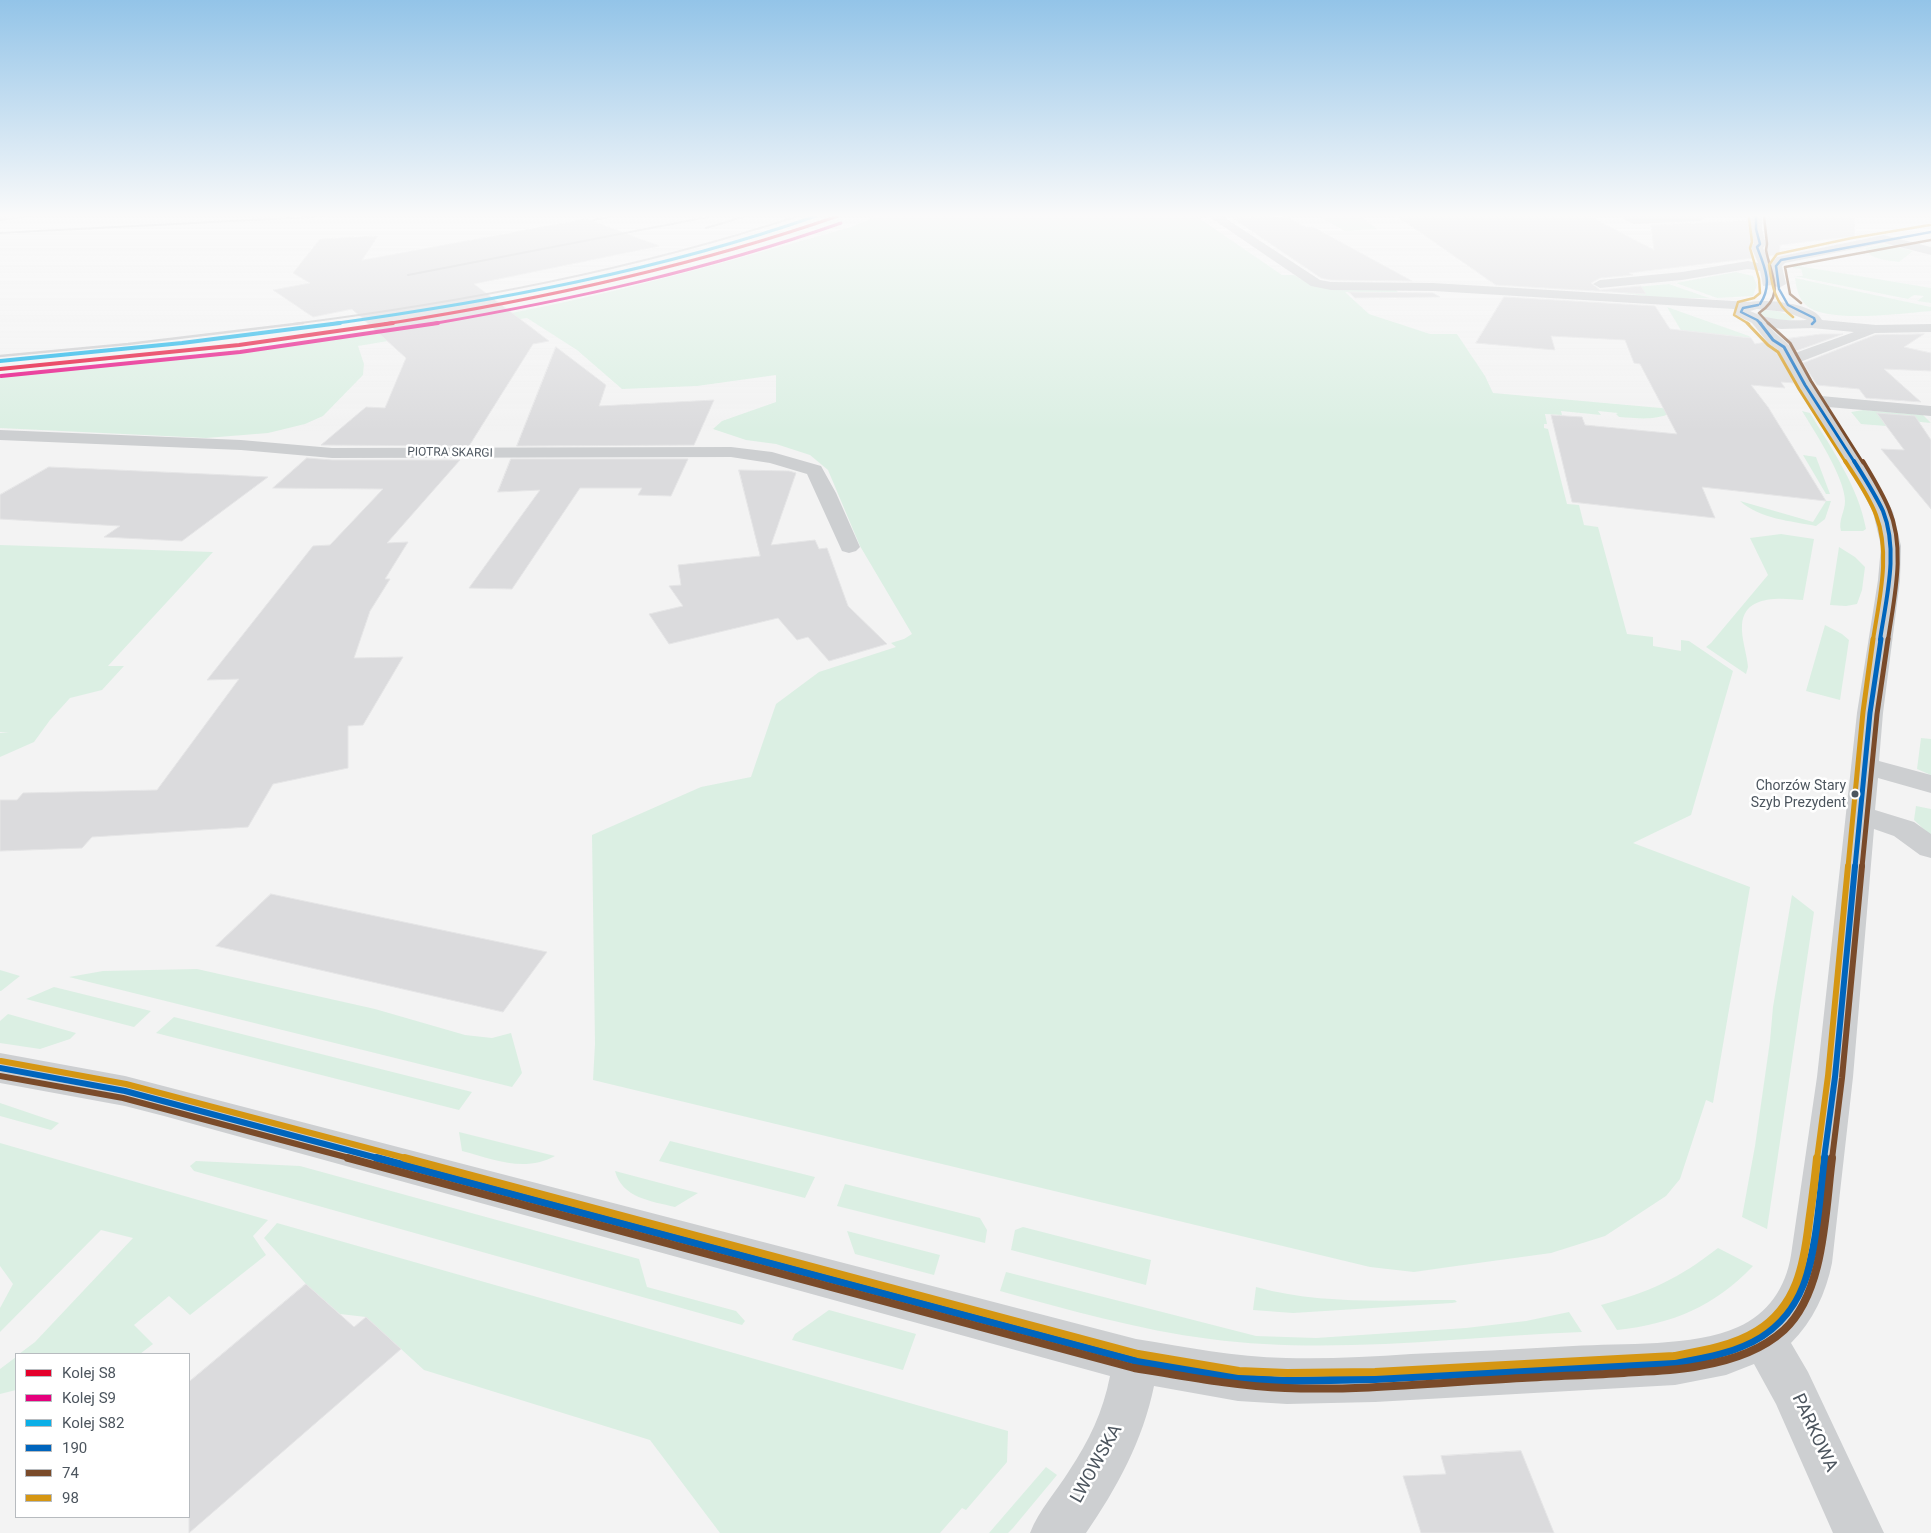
<!DOCTYPE html>
<html>
<head>
<meta charset="utf-8">
<style>
  body { margin:0 }
  #map { position:relative; width:1931px; height:1533px; overflow:hidden; background:#f3f3f3; font-family:Roboto,sans-serif }
  canvas { display:block }
  .legend { position:absolute; left:15px; top:1353px; width:175px; height:165px; box-sizing:border-box; background:#fff; border:1px solid #b7bbbf; margin:0; padding:6px 9px; list-style:none; font-size:15px; color:#4c555e }
  .legend li { display:flex; align-items:center; gap:10px; height:25px }
  .legend b { width:25px; border:1px solid #b7bbbf }
</style>
</head>
<body>
<div id="map">
<canvas width="1931" height="1533"></canvas>
<ul class="legend">
<li><b style="height:6px;background:#e4002b"></b>Kolej S8</li>
<li><b style="height:6px;background:#e5007d"></b>Kolej S9</li>
<li><b style="height:6px;background:#0bafe7"></b>Kolej S82</li>
<li><b style="height:6px;background:#0065bd"></b>190</li>
<li><b style="height:6px;background:#7a4b2a"></b>74</li>
<li><b style="height:6px;background:#d59613"></b>98</li>
</ul>
</div>
<script>
const c = document.querySelector('canvas').getContext('2d');
c.lineJoin = 'round';
function fillPath(path, color) {
  c.fillStyle = color;
  c.fill(path, 'evenodd');
}
function stroke(path, color, width, dash) {
  c.strokeStyle = color;
  c.lineWidth = width;
  c.lineCap = dash ? 'butt' : 'round';
  c.setLineDash(dash || []);
  c.stroke(path);
}
function write(font, color, halo, rows, align = 'center') {
  c.font = font + ' Roboto,sans-serif';
  c.lineWidth = 5;
  c.setLineDash([]);
  c.textBaseline = 'middle';
  c.strokeStyle = halo;
  c.fillStyle = color;
  for (const [text, x, y, turn = 0] of rows) {
    c.save();
    c.translate(x, y);
    c.rotate((+turn || 0) * Math.PI / 180);
    c.textAlign = isNaN(turn) ? turn : align;
    if (halo) c.strokeText(text, 0, 0);
    c.fillText(text, 0, 0);
    c.restore();
  }
}
fillPath(new Path2D(`
  M878,216H1196L1282,275H1294L1310,284L1395,289L1398,292H1345L1369,314L1430,334H1457L1485,376L1493,393L1672,409L1671,413C1654,421 1637,418 1619,417L1616,414L1618,413L1598,411L1601,415L1561,411L1562,415L1545,414L1547,424H1544V428L1548,429L1567,504L1579,505L1584,525L1598,527L1627,634L1653,637V646L1681,651V640L1689,641L1733,671L1691,815L1633,843L1750,887L1713,1103L1706,1100L1680,1179L1666,1196L1605,1236L1551,1253L1449,1267L1414,1272L1370,1267L593,1080L595,1044L592,835L701,787L751,777L776,704L819,672L896,647L891,643L904,639L912,634L860,546L828,470L810,455L776,444L746,440L713,429L722,421L776,402V375L697,386L622,389L577,350L527,318L358,346L364,364L363,375L323,416L305,424L268,433L206,438L0,428V376C163,360 326,344 488,317C611,296 731,260 851,227Z
  M1318,216H1360L1377,229L1345,231Z
  M1883,244L1913,251L1899,262C1887,260 1870,260 1865,248Z
  M1793,265L1931,288V303L1917,301L1924,296L1914,295L1908,299L1794,276H1803L1801,269L1793,268Z
  M1736,272L1753,276L1757,285L1753,296L1717,298L1676,283Z
  M1795,278L1931,307V311C1904,313 1821,325 1804,303C1798,296 1796,287 1795,278Z
  M1669,284L1709,298H1662L1615,292L1612,289Z
  M1667,307L1749,336L1751,338L1682,332Z
  M1763,310L1777,311L1796,317C1787,325 1766,319 1757,313Z
  M1863,410L1923,415L1931,423L1881,418L1886,426L1861,424L1851,412Z
  M1802,411L1810,413C1833,451 1858,486 1866,529L1863,531H1841C1838,520 1845,512 1845,501C1845,478 1815,432 1802,411Z
  M1803,455L1816,457L1830,494H1826Z
  M1740,501L1813,522L1826,501H1831L1825,519L1816,526C1791,521 1760,519 1740,501Z
  M1781,534L1814,539L1803,600C1781,598 1744,594 1742,625C1741,638 1747,654 1748,667L1746,674L1706,647L1711,643L1768,575L1750,538Z
  M0,545L213,552L108,666H124L102,690L70,698L50,720L34,742L0,757V733L9,732H0Z
  M1839,547L1855,557L1865,567L1862,590L1857,604L1846,606L1830,605Z
  M1825,625L1842,634L1849,640L1840,700L1806,691Z
  M1921,738L1931,739V775L1917,769Z
  M1916,806L1931,809V836L1914,820Z
  M1792,895L1814,912L1767,1229L1742,1217L1755,1146L1770,1041L1773,1007Z
  M197,969L375,1009L465,1035L492,1038L511,1033L522,1073L512,1087L69,977L103,971Z
  M0,970L20,976L1,991H0Z
  M54,987L151,1011L134,1027L26,999Z
  M8,1014L76,1033L70,1039L40,1049L0,1043V1021Z
  M174,1017L472,1092L459,1110L156,1033Z
  M0,1103L3,1104L59,1123L51,1130L0,1116Z
  M459,1132L555,1156C524,1173 493,1159 462,1151Z
  M670,1141L815,1177L805,1198L659,1161Z
  M0,1143L268,1220L253,1236L266,1255L190,1315L169,1296L134,1325L153,1344L140,1354H19L35,1342L133,1238L101,1230L0,1332V1308L13,1284L0,1266Z
  M196,1161L300,1166L639,1259L647,1287L736,1311L745,1321L742,1325L194,1171L190,1166Z
  M615,1171L698,1193L675,1207C651,1201 622,1198 615,1171Z
  M845,1184L980,1218L987,1230L985,1243L837,1206Z
  M277,1223L1008,1431L1007,1462L966,1510L962,1508L940,1533H720L650,1440L424,1370L366,1317L340,1314L306,1284L264,1238Z
  M1023,1227L1151,1260L1146,1285L1011,1250L1015,1230Z
  M847,1231L940,1255L934,1275L855,1254Z
  M1718,1248L1753,1266C1715,1306 1673,1324 1617,1330L1601,1305C1650,1292 1678,1279 1718,1248Z
  M1006,1272L1256,1336L1316,1338L1466,1328L1526,1321L1569,1312L1582,1332C1459,1337 1332,1355 1210,1339C1139,1330 1069,1310 1000,1291Z
  M1256,1287C1322,1305 1388,1300 1455,1300L1457,1302L1452,1303L1293,1313L1253,1310Z
  M829,1310L916,1334L903,1370L792,1340L795,1334Z
  M16,1357V1390L0,1394V1369Z
  M1046,1467L1057,1475L1013,1528L1008,1533H989Z`), '#dbefe3');
const building = new Path2D(`
  M1397,216H1589L1654,250L1651,225L1748,221L1752,243L1749,248L1754,258L1629,273L1633,275L1600,278L1591,283L1600,290L1641,286L1646,294L1496,285Z
  M1764,216H1854L1855,236L1780,245L1779,255L1769,256L1765,248L1768,244L1764,229Z
  M1286,217L1305,227H1313L1412,281L1331,280L1321,278L1234,219Z
  M587,219L659,246L474,284L549,341L533,344L469,446L321,445L366,407L385,408L406,358L352,309L313,317L273,290L310,283L293,273L320,239L378,236L362,260Z
  M1349,292L1433,293L1440,297L1355,298Z
  M1504,297L1655,306L1670,329L1751,338L1755,344L1765,342L1777,351L1794,383L1781,382L1785,388L1751,385L1768,407L1826,501L1702,487L1715,518L1572,502L1551,415L1582,417L1585,425L1677,434L1640,364L1634,363L1625,340L1551,336L1555,350L1476,343Z
  M1821,334H1843L1796,351L1786,339Z
  M1924,334L1904,347L1931,353V371L1884,369L1921,402L1866,398L1859,389L1817,385L1803,363L1875,335Z
  M556,347L606,385L599,406L714,400L694,445L517,446Z
  M1877,413L1915,416L1931,440V509L1881,449L1904,450Z
  M307,458L332,460H460L387,543L408,542L385,579H390L370,611L354,658L403,657L363,725L348,726V768L273,784L248,827L92,837L82,848L0,851V800H17L23,793L157,790L239,679L207,680L313,546L330,545L383,489L273,488Z
  M511,459H688L671,496L638,495L642,488H580L512,589L469,588L540,490L498,492Z
  M49,467L228,475L268,477L182,541L104,537L120,526L0,519V495Z
  M739,470L789,471L796,473L771,545L815,540L819,549L827,548L848,606L887,644L829,661L808,637L797,640L778,618L669,644L649,614L683,606L669,586L681,585L678,565L760,556Z
  M271,894L451,932L547,952L503,1012L216,946Z
  M306,1284L354,1327L366,1317L401,1349L189,1533V1382Z
  M1521,1451L1554,1533H1421L1403,1476L1446,1474L1441,1456Z`);
fillPath(building, '#dbdbdd');
stroke(building, '#e5e5e6', 1);
fillPath(new Path2D(`
  M1208,216H1222L1320,280L1331,282L1433,283L1750,302C1767,299 1814,303 1822,320L1876,325L1931,324V332L1875,333L1800,362L1821,396L1931,406V416L1828,407L1876,480L1893,512L1901,546L1900,580L1883,713L1879,761L1931,775V793L1878,778L1875,810L1914,822L1931,834V858L1920,855L1894,836L1874,829L1853,1077L1832,1263C1826,1293 1813,1321 1791,1343L1808,1372L1884,1533H1833L1776,1404L1754,1364L1726,1375L1675,1385L1375,1402L1287,1404L1238,1401L1154,1386C1143,1440 1117,1488 1086,1533H1030C1039,1510 1056,1492 1069,1471C1089,1441 1103,1412 1110,1376L164,1116L125,1106L0,1083V1053L125,1076L1136,1339C1186,1347 1235,1357 1286,1358C1327,1359 1369,1357 1411,1354C1465,1352 1519,1349 1573,1346C1622,1343 1694,1347 1738,1327C1768,1314 1786,1287 1791,1255L1817,1077L1857,713L1878,580L1881,546L1873,512L1856,480L1797,385L1778,350L1768,343L1752,323L1736,315L1734,309L1433,291L1331,290L1311,286ZM1757,309L1786,312L1807,320C1786,321 1769,320 1750,311ZM1770,327L1781,329L1812,328L1854,332L1795,353C1789,342 1778,337 1770,327Z
  M1618,216H1705V218L1699,221L1634,224Z
  M1750,216H1762V229L1766,244L1763,248L1771,264L1777,257L1884,235L1931,247V255L1884,243L1790,262L1785,263L1782,266L1786,284L1779,288L1773,285L1763,286L1760,271L1748,269L1682,280L1600,288L1593,284L1600,280L1682,272L1748,261L1758,263L1751,247L1754,243L1750,229Z
  M0,430L241,440L332,448L731,447L772,452L821,466L836,493L860,547L856,551L849,553L842,551L807,474L770,463L731,457L332,458L241,450L0,440Z`), '#cdcfd1');
stroke(new Path2D(`
  M0,220L30,216
  M594,220L611,216
  M706,228L746,216
  M0,233L329,216
  M408,275L713,216
  M293,324C465,302 634,270 798,216`), '#c8c9cb', 2);
stroke(new Path2D(`
  M0,356L128,344L303,323`), '#c8c9cb', 2.5);
stroke(new Path2D(`
  M1756,216V229L1760,244L1757,247C1765,267 1773,285 1760,304
  M1758,305L1743,308L1741,312L1757,320L1761,324
  M1812,324L1815,321L1814,318L1788,305L1779,289L1776,266L1781,260L1931,232`), '#0065bd', 2.5);
stroke(new Path2D(`
  M1760,323L1773,340L1784,347L1805,385L1855,463`), '#0065bd', 3);
stroke(new Path2D(`
  M1854,461C1864,477 1875,494 1883,511C1899,551 1886,599 1880,640`), '#0065bd', 4);
stroke(new Path2D(`
  M1855,867L1870,713L1881,639`), '#0065bd', 5);
stroke(new Path2D(`
  M0,1068L125,1091L381,1159
  M1824,1159L1835,1077L1855,866`), '#0065bd', 6);
stroke(new Path2D(`
  M377,1158L1136,1361L1238,1378L1287,1381L1375,1379L1675,1363C1698,1359 1721,1355 1742,1346C1820,1315 1815,1229 1825,1158`), '#0065bd', 8);
stroke(new Path2D(`
  M1764,216L1767,244L1766,250C1771,276 1786,295 1759,313L1769,324
  M1801,303L1790,294L1785,267L1931,240`), '#7a4b2a', 2.5);
stroke(new Path2D(`
  M1768,323L1790,343L1811,381L1863,463`), '#7a4b2a', 3);
stroke(new Path2D(`
  M1863,461C1872,476 1882,492 1889,509C1906,549 1894,598 1888,640`), '#7a4b2a', 4);
stroke(new Path2D(`
  M1862,867L1877,714L1888,639`), '#7a4b2a', 5);
stroke(new Path2D(`
  M0,1076L123,1098L353,1159
  M1832,1159L1842,1078L1862,866`), '#7a4b2a', 6);
stroke(new Path2D(`
  M348,1158L1134,1368C1184,1376 1234,1386 1285,1388C1363,1391 1444,1382 1522,1378C1556,1376 1590,1375 1624,1373C1649,1371 1674,1371 1699,1366C1729,1361 1761,1351 1784,1330C1825,1292 1825,1211 1832,1158`), '#7a4b2a', 8);
stroke(new Path2D(`
  M1749,218L1752,242L1750,248L1759,279L1760,293L1754,298L1738,302L1734,315L1749,324
  M1793,317C1775,304 1772,286 1769,265L1777,254L1852,238L1930,225`), '#d59613', 2.5);
stroke(new Path2D(`
  M1747,323L1768,345L1778,352L1799,389L1846,463`), '#d59613', 3);
stroke(new Path2D(`
  M1845,461C1856,478 1869,496 1876,515C1891,554 1879,600 1873,640`), '#d59613', 4);
stroke(new Path2D(`
  M1848,867L1863,712L1873,639`), '#d59613', 5);
stroke(new Path2D(`
  M1,1061L126,1084L409,1159
  M1817,1159L1828,1076L1848,866`), '#d59613', 6);
stroke(new Path2D(`
  M405,1158L1138,1354L1239,1371L1287,1373L1375,1372L1674,1356C1702,1351 1733,1346 1757,1331C1797,1306 1804,1265 1809,1222C1812,1201 1815,1179 1817,1158`), '#d59613', 8);
stroke(new Path2D(`
  M385,324C539,300 691,267 838,216`), '#e4002b', 3);
stroke(new Path2D(`
  M0,369L239,345L393,323`), '#e4002b', 4);
stroke(new Path2D(`
  M431,324C570,300 707,270 841,223`), '#e5007d', 3);
stroke(new Path2D(`
  M1,376L240,352L438,323`), '#e5007d', 4);
stroke(new Path2D(`
  M331,324C495,301 659,271 816,216`), '#0bafe7', 3);
stroke(new Path2D(`
  M0,361L182,343L340,323`), '#0bafe7', 4);
const sky = c.createLinearGradient(0, 0, 0, 431);
sky.addColorStop(0, '#93c4e8');
sky.addColorStop(0.5, '#fafafa');
sky.addColorStop(1, '#fafafa00');
c.fillStyle = sky;
c.fillRect(0, 0, 1931, 431);
for (const [x, y, r, color] of [
  [1855,794,4.5,"#4c555e"]
]) {
  const dot = new Path2D();
  dot.arc(x, y, r, 0, 2 * Math.PI);
  c.fillStyle = color;
  c.fill(dot);
  stroke(dot, '#fff', 2);
}
write('12px', '#4c555e', '#fff', [
  ["PIOTRA SKARGI",450,453,1]
]);
write('14px', '#4c555e', '#fff', [
  ["Chorzów Stary",1846,786],
  ["Szyb Prezydent",1846,803]
], 'right');
write('18px', '#4c555e', '#fff', [
  ["PARKOWA",1814,1433,65],
  ["LWOWSKA",1097,1464,-61]
]);
</script>
</body>
</html>
